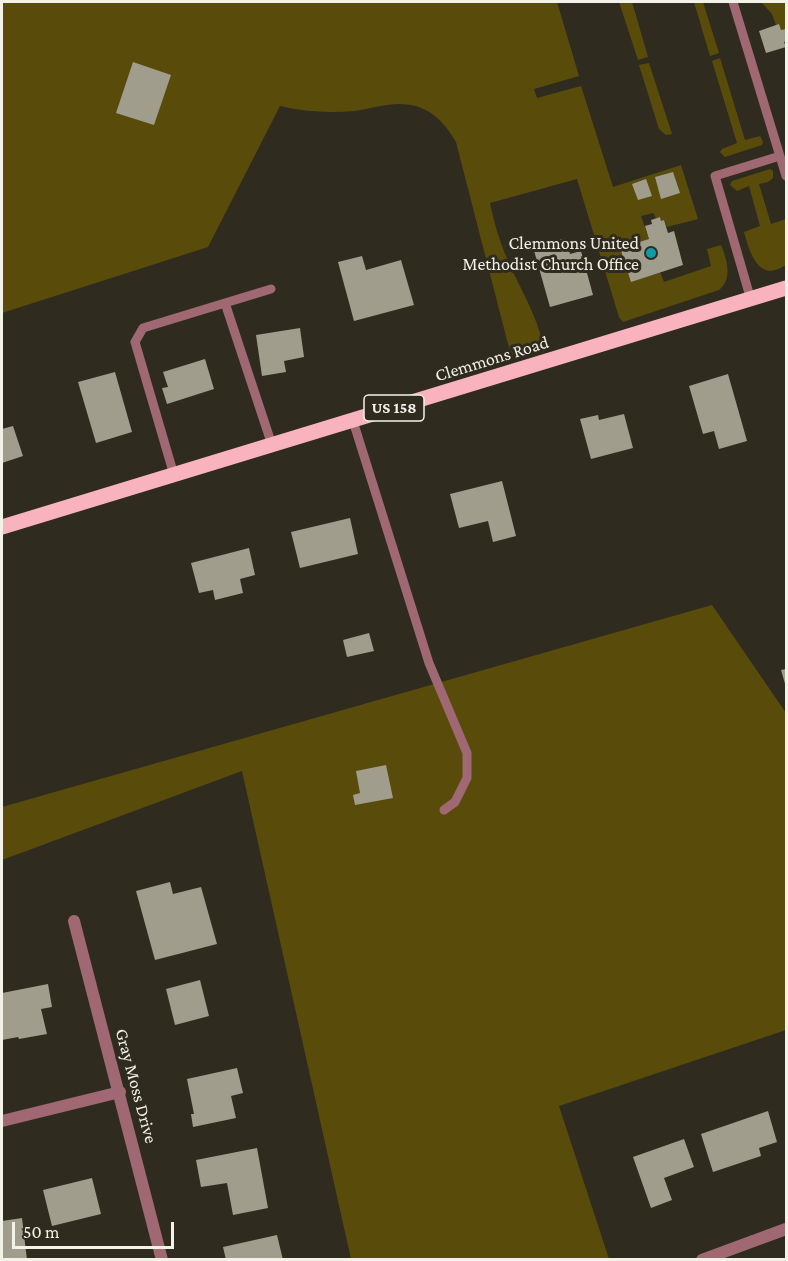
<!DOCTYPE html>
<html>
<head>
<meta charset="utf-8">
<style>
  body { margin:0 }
  #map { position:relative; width:788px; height:1261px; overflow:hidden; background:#2f2c1f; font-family:"Crimson Pro",serif }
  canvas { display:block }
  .frame { position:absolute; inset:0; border:3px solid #f3f2e9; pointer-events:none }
  .scale { position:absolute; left:12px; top:1222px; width:162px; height:27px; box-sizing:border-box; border:3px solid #f3f2e9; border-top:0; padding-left:8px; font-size:18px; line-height:21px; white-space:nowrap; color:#f3f2e9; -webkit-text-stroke:4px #2f2c1f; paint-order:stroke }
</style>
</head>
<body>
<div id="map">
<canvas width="788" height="1261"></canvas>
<div class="frame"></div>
<div class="scale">50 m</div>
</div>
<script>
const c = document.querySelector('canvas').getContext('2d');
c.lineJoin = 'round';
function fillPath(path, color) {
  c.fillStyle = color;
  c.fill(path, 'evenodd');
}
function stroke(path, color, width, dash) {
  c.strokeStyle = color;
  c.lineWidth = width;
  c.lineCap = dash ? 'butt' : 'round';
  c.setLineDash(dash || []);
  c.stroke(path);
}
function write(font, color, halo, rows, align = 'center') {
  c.font = font + ' "Crimson Pro",serif';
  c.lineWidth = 6;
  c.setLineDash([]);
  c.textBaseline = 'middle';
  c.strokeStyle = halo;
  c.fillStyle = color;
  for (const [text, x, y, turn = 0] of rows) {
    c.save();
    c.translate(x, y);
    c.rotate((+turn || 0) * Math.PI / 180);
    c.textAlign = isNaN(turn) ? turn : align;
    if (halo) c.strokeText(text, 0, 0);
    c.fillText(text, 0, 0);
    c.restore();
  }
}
fillPath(new Path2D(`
  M2,2H557L579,76L534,89L537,98L581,86L613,187L681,165L698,219L667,227L664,220L661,221L660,217L656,218L653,213L641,216L649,239L620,249L631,281L660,272L664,282L711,266L707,249L721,245C727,260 733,279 719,290L623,322L619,317L577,179L490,203C495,228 504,255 516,278C527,301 541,326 544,352L517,358L512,354L508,344L456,142C440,114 420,100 387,105C376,106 365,110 354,111C329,113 305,112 280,106L208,247L2,313Z
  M619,2H632L648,57L638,60Z
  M694,2H703L719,53L710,56Z
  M761,2H786V29L781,30L779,25H776L772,14Z
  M720,58L745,140L760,136L763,142L762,145L725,157L720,152L722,149L737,143L712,61Z
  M649,63L672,134L666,135L659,129L639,65Z
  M770,169L773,171V178L768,182L759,184L771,224L786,219V265C759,283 750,254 744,232L760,226L749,186L737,191L730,185L732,181Z
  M712,605L786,713V1030L559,1106L609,1259H351L242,771L2,860V807Z`), '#594c0b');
fillPath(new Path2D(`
  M779,24L781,30L786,29V41L784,42L786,47L766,53L759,31Z
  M133,62L171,75L154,125L116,113Z
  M673,172L680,193L661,199L655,177Z
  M646,179L652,196L638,200L632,184Z
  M660,217L661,221L664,220L668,233L674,231L683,265L631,282L620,248L649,239L645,226L652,224L651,220Z
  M566,238L570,254L581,251L593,295L550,307L533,247Z
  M362,256L366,270L401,260L414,305L354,321L338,262Z
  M300,328L304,357L284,361L286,372L262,376L256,335Z
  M205,359L214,389L167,404L162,388L168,387L163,372Z
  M115,372L132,432L96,443L78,382Z
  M728,374L747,441L719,449L714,431L703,434L689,386Z
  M624,414L633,448L591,459L580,419L598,415L599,420Z
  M13,426L23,456L2,463V429Z
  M502,481L516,536L493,542L488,521L459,528L450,494Z
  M350,518L358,554L300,568L291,532Z
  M249,548L255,575L240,579L243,593L215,600L213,590L199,593L191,563Z
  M369,633L374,651L347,657L343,640Z
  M786,669V687L781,670Z
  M386,765L393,798L355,805L353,795L360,793L356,771Z
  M170,882L173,894L201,887L217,944L155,960L136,891Z
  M200,980L209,1016L175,1025L166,989Z
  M48,984L52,1007L41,1009L47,1034L19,1039L18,1037L2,1040V993Z
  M237,1068L243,1093L231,1096L236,1118L193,1127L191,1114H194L187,1079Z
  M768,1111L777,1142L759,1148L761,1156L713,1172L701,1134Z
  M684,1139L694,1167L664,1178L672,1200L651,1208L633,1157Z
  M257,1148L268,1208L233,1215L227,1183L201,1187L196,1160Z
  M92,1178L101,1214L52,1226L43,1190Z
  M22,1218L27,1260H2V1221Z
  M277,1235L283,1260H226L223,1247Z`), '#a09d8d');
stroke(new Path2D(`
  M733,2L786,176
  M751,300L715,176L780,156
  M225,303L272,445
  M353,421L429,663L467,753V778L455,802L444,810
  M174,475L135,342L143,328L271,289`), '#a06872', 9);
stroke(new Path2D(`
  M74,921L162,1260
  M2,1121L120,1092
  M702,1260L786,1229`), '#a06872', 12);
stroke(new Path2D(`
  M2,527L786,288`), '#f9b3bf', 15);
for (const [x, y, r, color] of [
  [651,253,6,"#0f9aa8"]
]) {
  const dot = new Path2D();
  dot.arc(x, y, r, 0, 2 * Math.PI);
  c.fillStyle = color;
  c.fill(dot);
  stroke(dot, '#2f2c1f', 2);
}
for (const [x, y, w] of [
  [394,408,60]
]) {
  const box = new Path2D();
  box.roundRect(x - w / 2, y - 13, w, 26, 4.5);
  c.fillStyle = '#2f2c1f';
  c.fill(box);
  stroke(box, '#f3f2e9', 1.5);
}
write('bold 16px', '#f3f2e9', null, [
  ["US 158",394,408]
]);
write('18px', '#f3f2e9', '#2f2c1f', [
  ["Clemmons United",639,243],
  ["Methodist Church Office",639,264]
], 'right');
write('18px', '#f3f2e9', '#2f2c1f', [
  ["Clemmons Road",492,359,-17],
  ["Gray Moss Drive",136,1086,75]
]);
</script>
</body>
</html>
